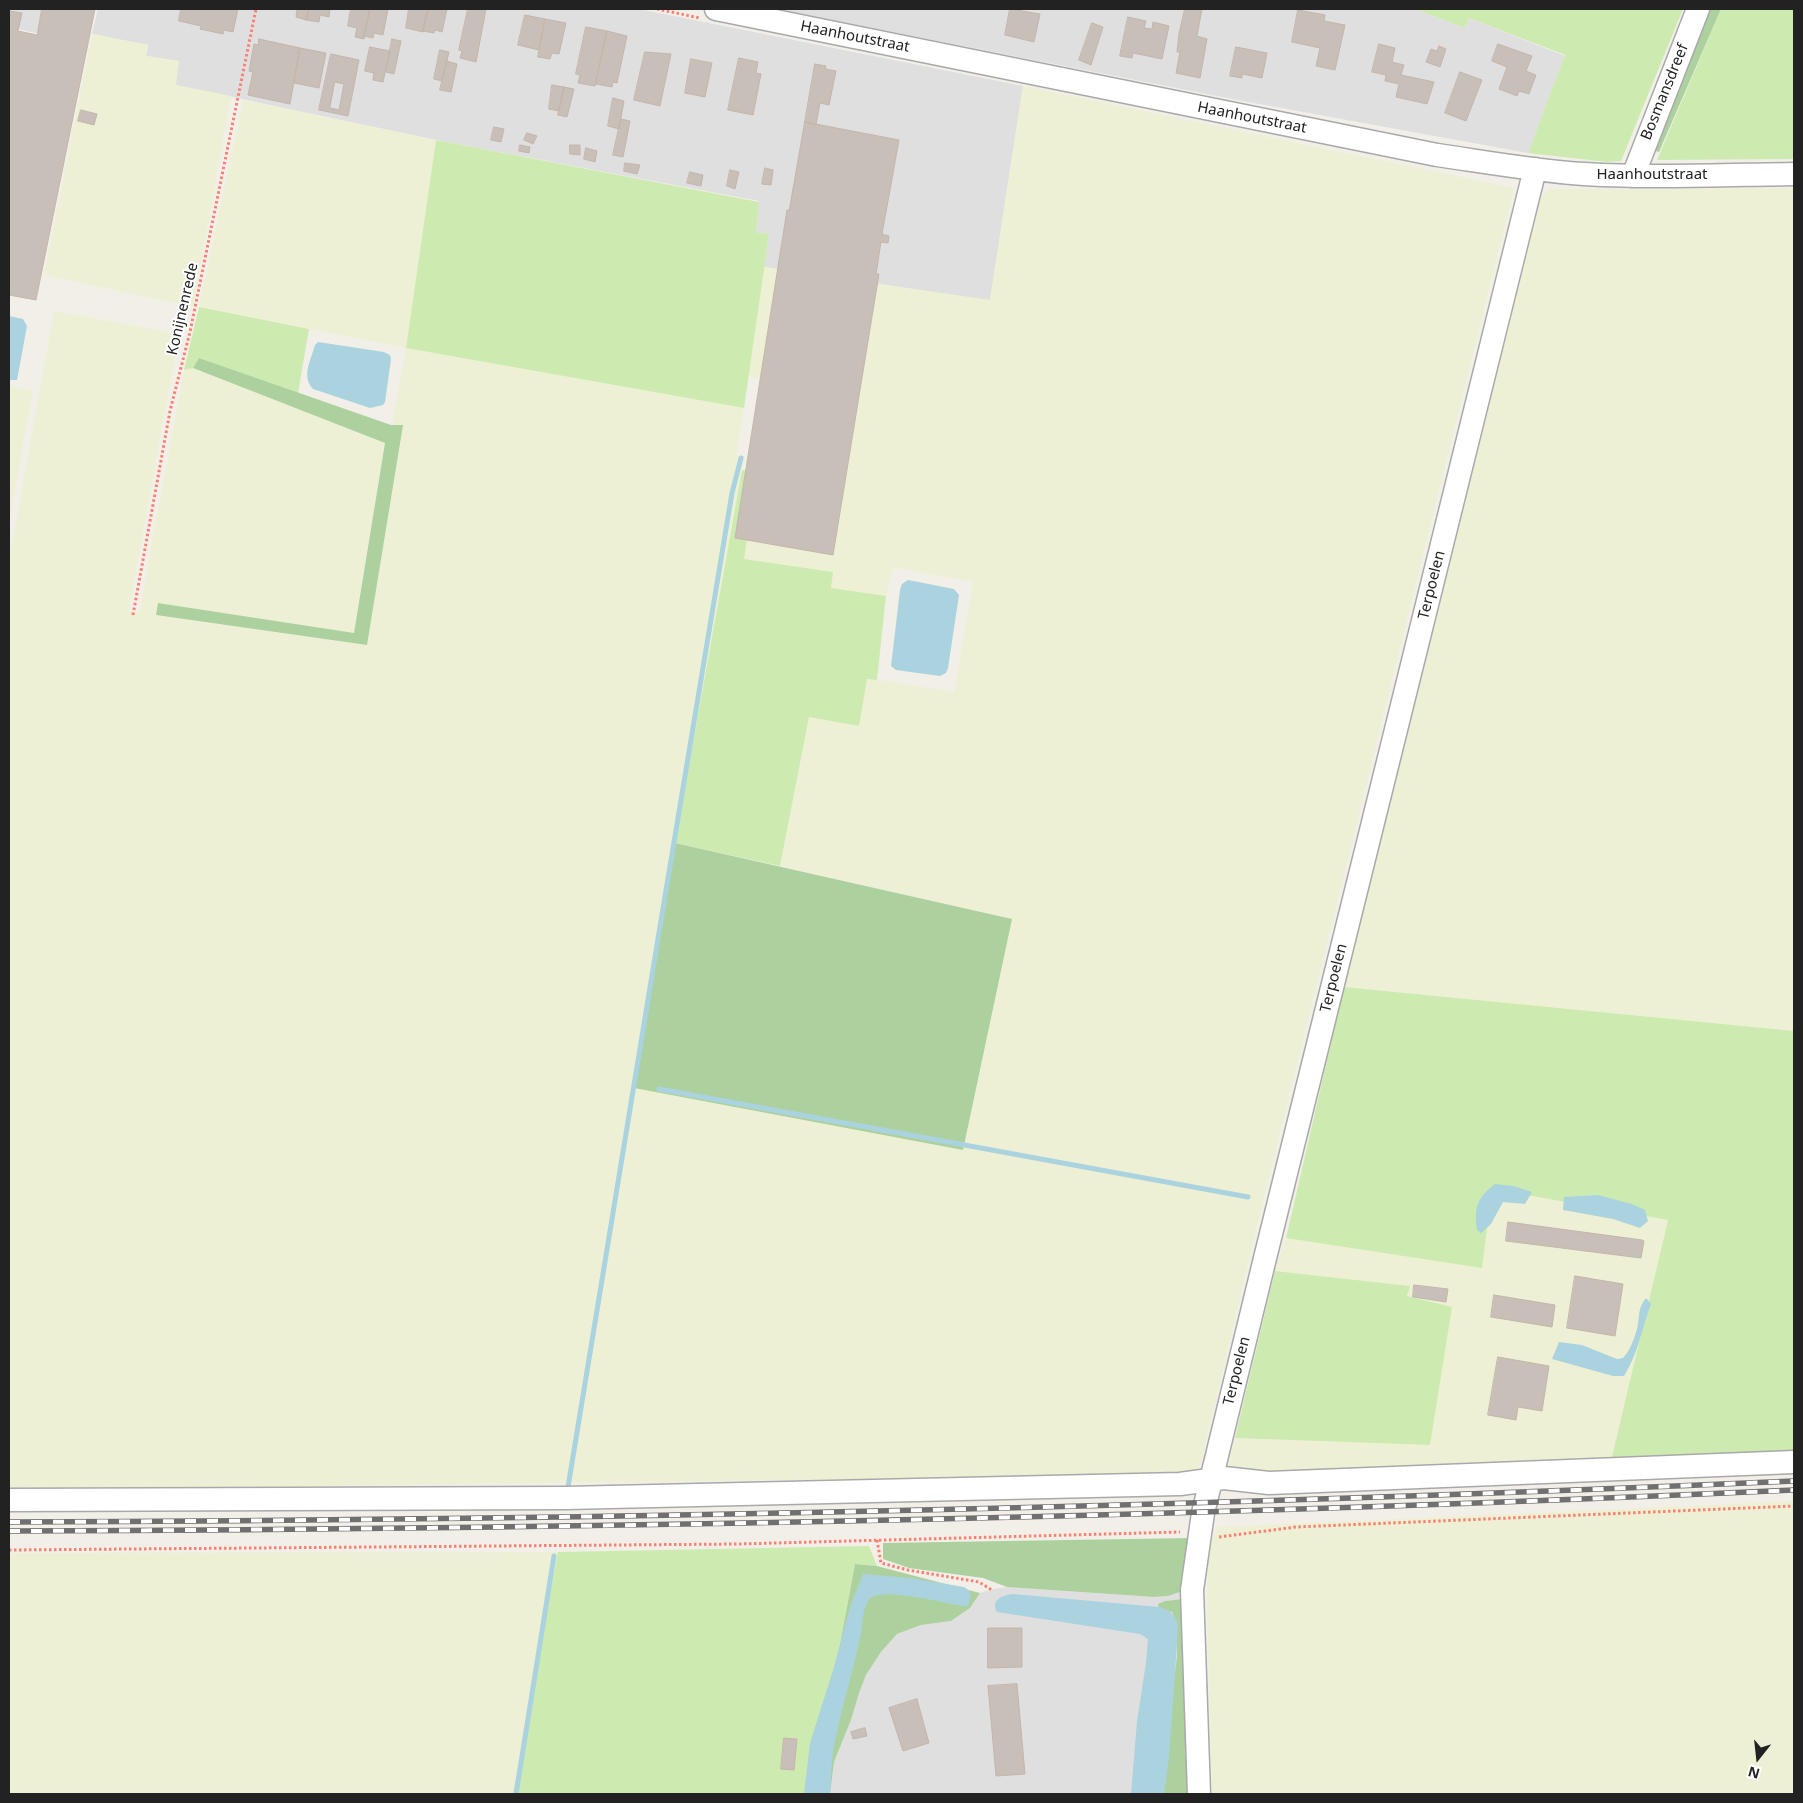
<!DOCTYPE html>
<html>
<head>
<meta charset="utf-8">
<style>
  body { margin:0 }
  #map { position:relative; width:1803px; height:1803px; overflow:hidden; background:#f2efe9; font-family:"Noto Sans",sans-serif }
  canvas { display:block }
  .frame { position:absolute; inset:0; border:10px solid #222; pointer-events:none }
  .north { position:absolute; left:1733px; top:1733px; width:50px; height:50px; -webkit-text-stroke:4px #fff; paint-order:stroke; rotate:196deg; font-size:14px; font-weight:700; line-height:20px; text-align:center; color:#222 }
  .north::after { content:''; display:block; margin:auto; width:18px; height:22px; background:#222; clip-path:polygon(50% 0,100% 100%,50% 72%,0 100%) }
</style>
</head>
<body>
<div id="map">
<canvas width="1803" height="1803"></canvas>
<div class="frame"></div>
<div class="north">N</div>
</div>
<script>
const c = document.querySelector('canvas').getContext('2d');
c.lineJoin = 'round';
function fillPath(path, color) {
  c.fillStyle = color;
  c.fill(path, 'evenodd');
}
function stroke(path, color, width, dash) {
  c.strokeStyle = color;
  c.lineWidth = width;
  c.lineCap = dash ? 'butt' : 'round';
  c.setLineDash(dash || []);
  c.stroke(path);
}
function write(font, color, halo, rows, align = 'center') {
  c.font = font + ' "Noto Sans",sans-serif';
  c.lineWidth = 4;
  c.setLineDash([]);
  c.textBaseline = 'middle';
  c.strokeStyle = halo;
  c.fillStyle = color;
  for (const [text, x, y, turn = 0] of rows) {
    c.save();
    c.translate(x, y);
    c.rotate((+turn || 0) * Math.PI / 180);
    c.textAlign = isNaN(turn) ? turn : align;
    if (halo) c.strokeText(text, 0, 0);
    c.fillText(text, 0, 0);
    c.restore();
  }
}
fillPath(new Path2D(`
  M9,9H45L40,34L9,27Z
  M98,9H639L1023,86L990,301L764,267L769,234L756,232L759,201L436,140L175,85L178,61L146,56L148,45L92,34Z
  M776,9H1415L1465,28L1469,18L1565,56L1528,153L1232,99Z
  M1007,1587L1154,1597L1168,1596L1180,1592L1182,1599L1165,1601L1159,1610L1172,1612L1176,1623L1177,1656L1159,1794H830L834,1762L851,1720L858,1693L866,1675L881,1652L897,1634L921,1625L951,1621L970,1608L980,1593L992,1589Z`), '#e0dfdf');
fillPath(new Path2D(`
  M92,34L148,45L146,56L179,61L176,85L231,96L193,307L44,275Z
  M1023,86L1514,188L1263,1202L1200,1466L1193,1472L1176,1475L9,1490V561L54,311L179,334L129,611L139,613L184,370L193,368L385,443L354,634L158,603L156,615L358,644L367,645L402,425H392L406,348L199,307L243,100L436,140L406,348L744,408L736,455L745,456L675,843L634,1088L1012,919L780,866L809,717L867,678L954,692L973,582L893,567L886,596L831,588L833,572L744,559L774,381L748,376L764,267L990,300Z
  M1794,188V1031L1344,987L1541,197L1550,189Z
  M9,386L33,391L9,522Z
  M1492,1189L1668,1220L1611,1461L1225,1476L1235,1438L1429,1445L1407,1296L1409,1286L1275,1271L1286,1238L1481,1267Z
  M1794,1501V1794H1212L1207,1606L1208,1551L1217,1527Z
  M558,1552L513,1794H9V1553Z`), '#eef0d5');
fillPath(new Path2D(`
  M1415,9H1683L1621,161L1607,162L1528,153L1565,55L1469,18L1465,28Z
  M1721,9H1794V159L1657,160Z
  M436,140L759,202L756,232L769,234L744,408L406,348Z
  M199,307L309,329L298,393L199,358L193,368L184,370Z
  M742,470L757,472L744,559L833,572L831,588L886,596L877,680L867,679L859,726L809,717L780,866L675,843Z
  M1344,987L1794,1031V1452L1611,1461L1668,1220L1492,1189L1482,1268L1286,1238Z
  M1275,1271L1410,1286L1407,1296L1452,1307L1430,1445L1235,1438Z
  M869,1546L877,1566L855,1564L812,1794H513L558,1552Z`), '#cdebb0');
fillPath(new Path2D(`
  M1706,9H1721L1659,152L1649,149Z
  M199,358L391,425H403L367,645L156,615L158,603L354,633L385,443L193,368Z
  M675,843L1012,919L963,1150L634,1088Z
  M1192,1538L1180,1592L1168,1596L1154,1597L1007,1587L983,1578L909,1568L883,1559V1543Z
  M855,1564L877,1566L980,1593L970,1608L951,1621L921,1625L897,1634L881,1652L866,1675L859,1693L851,1720L834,1762L830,1794H812Z
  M1182,1599L1194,1794H1159L1177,1656L1176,1623L1172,1612L1159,1610L1158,1604L1165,1601Z`), '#add19e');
fillPath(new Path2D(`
  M9,316L23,319L27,326L17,380H9Z
  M318,342L384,352L390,355L391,359L385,402L383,405L370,408L313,389C301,376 311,360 315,345Z
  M908,580L954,589L959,595L948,668L946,673L940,676L896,670L891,666L900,590L902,584Z
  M1495,1184L1514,1186L1532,1192L1525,1204L1503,1202L1491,1224L1481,1233L1477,1230C1474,1207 1477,1198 1495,1184Z
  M1598,1195L1632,1204L1645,1210L1648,1221L1640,1228L1613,1219L1563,1210L1564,1197Z
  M1646,1298L1651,1304C1642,1328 1638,1354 1624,1376H1613L1552,1359L1559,1342L1582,1345L1617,1359L1623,1358C1630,1350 1634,1340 1637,1329C1640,1317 1637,1309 1646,1298Z
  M863,1574L910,1578L964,1587C973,1591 971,1598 968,1606H963C945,1603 886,1588 872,1597C862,1604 863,1623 861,1633C853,1673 840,1712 833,1752C831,1766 831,1780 830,1794H804L810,1743L834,1667L850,1607Z
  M1013,1594L1159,1607C1171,1610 1177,1616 1178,1628L1169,1757L1164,1794H1131L1137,1721L1146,1663L1148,1639L1140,1634L997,1612C990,1600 1003,1595 1013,1594Z`), '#aad3df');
stroke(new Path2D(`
  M659,1089L1248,1197
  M568,1487C623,1156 676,824 732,493L741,458
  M516,1794L554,1556`), '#aad3df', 5);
const building = new Path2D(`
  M42,9H95L36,300L9,295V11L22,13L18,31L37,35Z
  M181,9H238L233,32L224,30L223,34L200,29L201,26L179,21Z
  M289,9H309L306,20L296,17L297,10Z
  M309,9H330L329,17L320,15L319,22L306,20Z
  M351,9H370L364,39L355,37L357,28L348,26Z
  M370,9H388L383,35L374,33L373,38L364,36Z
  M409,9H428L423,32L406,28Z
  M428,9H447L442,32L435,30L434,33L423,31Z
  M468,9H486L476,62L460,58L462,51L459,50Z
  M1010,9L1040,14L1034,42L1005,35Z
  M1185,9H1202L1197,36L1207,39L1200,78L1176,73L1180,52H1177L1179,34Z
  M1298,10L1325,15L1324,21L1345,25L1335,70L1316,66L1320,48L1292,42Z
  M525,15L545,19L539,50L518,45Z
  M1128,17L1146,21L1144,28L1152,29L1153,22L1169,26L1162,59L1133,53L1132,58L1120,56Z
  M545,19L566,23L559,54L552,53L550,59L538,57Z
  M1092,23L1103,27L1091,65L1079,60Z
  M586,27L607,31L595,86L578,83L580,75L576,74Z
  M607,31L627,36L617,83L613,82L612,87L596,84Z
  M259,39L300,48L290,104L248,95L253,72L249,71L254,44L258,45Z
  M392,39L401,41L394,74L386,72Z
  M1379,44L1395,48L1392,62L1404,65L1401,75L1434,82L1427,104L1396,97L1399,84L1385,81L1386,75L1372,72Z
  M1498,44L1532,56L1526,71L1536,75L1529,94L1519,91L1517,96L1499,89L1507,67L1492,61Z
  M1439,46L1446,49L1440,67L1426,62L1431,49L1437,51Z
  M370,47L390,51L383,82L373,80L374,73L365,71Z
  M1236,47L1267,53L1262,78L1242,74V78L1230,76Z
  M300,48L326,53L319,88L294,83Z
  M440,50L449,52L442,81L434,79Z
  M645,52L671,54L660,106L634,100Z
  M331,54L359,60L348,116L319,110ZM335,82L344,84L339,110L330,108Z
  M739,58L758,62L756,73L761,74L753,115L728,110Z
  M691,59L712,63L705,97L685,93Z
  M447,61L457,64L451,92L440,90Z
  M815,64L826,66L825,69L836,71L829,105L820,103L816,125L805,122Z
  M1460,72L1482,80L1466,121L1445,113Z
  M552,85L564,87L559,111L549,109Z
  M564,87L574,89L567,117L558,115Z
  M613,98L624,101L619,129L608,126Z
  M81,110L97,114L94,125L78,121Z
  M621,119L630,121L623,157L613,155Z
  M805,122L899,140L882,234L889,236L888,243L881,242L876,274H879L833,555L735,538L787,210H789Z
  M494,127L504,129L501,142L491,140Z
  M527,133L537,136L533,144L524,140Z
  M520,145L530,147L529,153L519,151Z
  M570,145H580V155L570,154Z
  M586,148L597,151L595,162L584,159Z
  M625,163L640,165L637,174L624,171Z
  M765,168L773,170L771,185L762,184Z
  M730,170L739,172L735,189L727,186Z
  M690,172L703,175L701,186L687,183Z
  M1508,1222L1642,1240L1644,1241L1641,1258L1506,1241Z
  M1575,1276L1623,1284L1615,1336L1567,1328Z
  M1414,1285L1448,1289L1446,1302L1413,1297Z
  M1494,1295L1555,1305L1552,1327L1491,1317Z
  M1498,1357L1549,1366L1542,1411L1518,1407L1516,1420L1488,1415Z
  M988,1628H1022V1667L988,1668Z
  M1017,1684L1025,1774L996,1776L988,1686Z
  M917,1699L929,1743L903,1751L889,1708Z
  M865,1728L867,1736L853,1739L851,1732Z
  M784,1738L797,1739L794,1770L781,1769Z`);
fillPath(building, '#c7bfb8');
stroke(building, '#c4b6ab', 1);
const minor = new Path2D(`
  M716,9L1437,155C1486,162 1535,171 1584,174C1654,178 1724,175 1794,174
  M1633,176L1698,9
  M9,1500L566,1498L1180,1484L1224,1478L1269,1483L1794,1462
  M1199,1794L1192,1590L1203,1513L1267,1250L1535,169`);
stroke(minor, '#a9a9a9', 25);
stroke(new Path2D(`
  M657,9L700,18
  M133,615L170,411L190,332L256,9
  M1219,1537L1296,1527L1794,1506
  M877,1540L881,1563L908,1570L979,1582L992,1590
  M9,1550L739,1544L1180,1532`), '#fa8072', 3, [2.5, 2.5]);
stroke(minor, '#fff', 22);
const rail = new Path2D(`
  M9,1522C604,1520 1199,1507 1794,1481
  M9,1531C604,1529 1199,1517 1794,1490`);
stroke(rail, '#707070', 5.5);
stroke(rail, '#fff', 4, [11]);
write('15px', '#222', '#fff', [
  ["Haanhoutstraat",855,37,11],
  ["Bosmansdreef",1665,92,-68],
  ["Haanhoutstraat",1252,118,11],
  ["Haanhoutstraat",1652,175],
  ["Konijnenrede",183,309,-77],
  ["Terpoelen",1432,585,-76],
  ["Terpoelen",1334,978,-76],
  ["Terpoelen",1237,1371,-76]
]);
</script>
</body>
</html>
